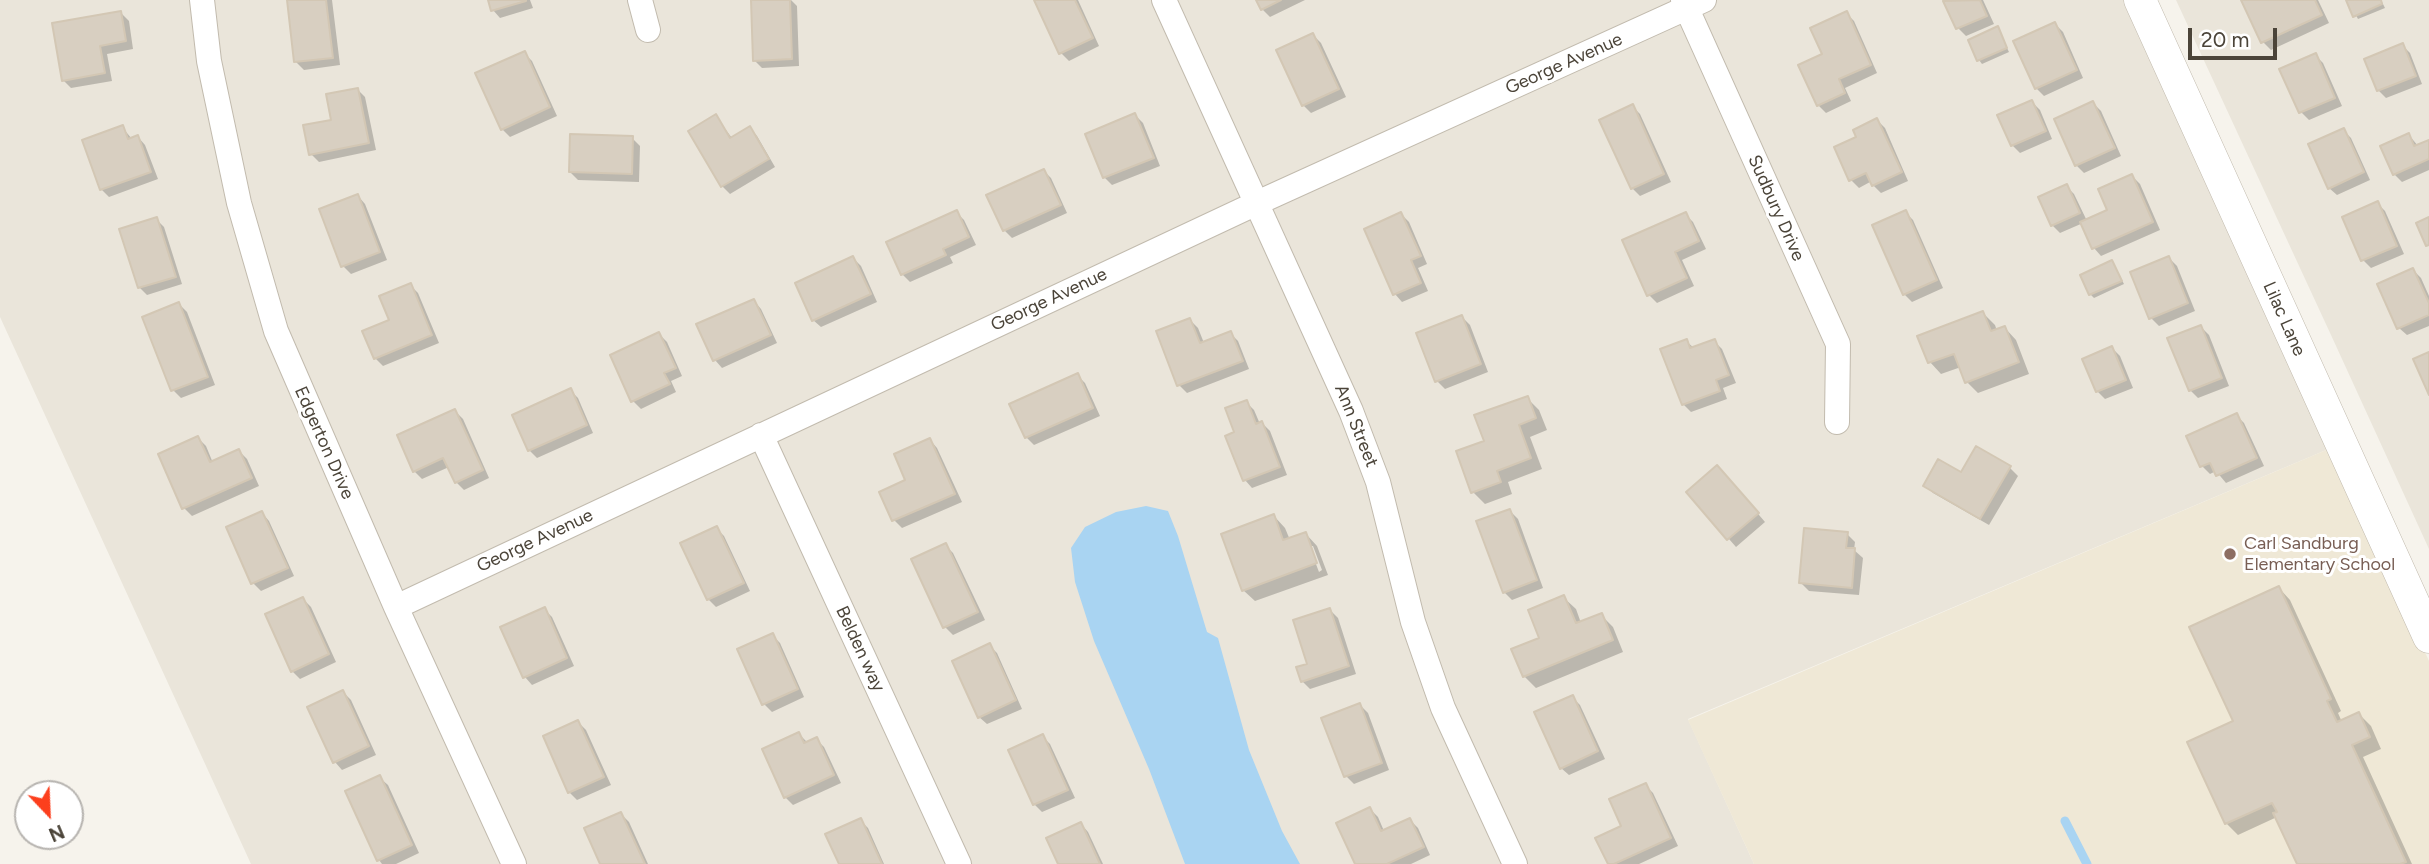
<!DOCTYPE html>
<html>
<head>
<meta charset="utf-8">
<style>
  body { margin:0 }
  #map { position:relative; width:2429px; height:864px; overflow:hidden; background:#f6f3ec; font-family:Figtree,sans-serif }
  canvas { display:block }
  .north { position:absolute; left:14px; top:780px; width:70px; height:70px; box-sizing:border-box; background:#fff; border:2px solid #b7b4b0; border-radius:50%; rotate:157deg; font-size:19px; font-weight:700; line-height:28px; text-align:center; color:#4b4439 }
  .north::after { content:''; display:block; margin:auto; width:24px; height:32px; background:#fc3f1d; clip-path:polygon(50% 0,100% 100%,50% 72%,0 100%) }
  .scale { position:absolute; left:2188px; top:28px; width:89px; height:32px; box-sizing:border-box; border:4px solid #4b4439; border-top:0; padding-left:9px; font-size:21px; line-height:24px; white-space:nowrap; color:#4b4439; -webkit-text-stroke:5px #fff; paint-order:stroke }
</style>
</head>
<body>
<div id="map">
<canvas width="2429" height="864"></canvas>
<div class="north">N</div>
<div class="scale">20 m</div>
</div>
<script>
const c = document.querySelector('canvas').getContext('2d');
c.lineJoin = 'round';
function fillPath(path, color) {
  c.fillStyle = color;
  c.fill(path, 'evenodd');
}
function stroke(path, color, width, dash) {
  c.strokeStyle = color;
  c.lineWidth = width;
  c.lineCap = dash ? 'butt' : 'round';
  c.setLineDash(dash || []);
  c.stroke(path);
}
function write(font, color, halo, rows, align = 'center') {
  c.font = font + ' Figtree,sans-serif';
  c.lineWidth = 6;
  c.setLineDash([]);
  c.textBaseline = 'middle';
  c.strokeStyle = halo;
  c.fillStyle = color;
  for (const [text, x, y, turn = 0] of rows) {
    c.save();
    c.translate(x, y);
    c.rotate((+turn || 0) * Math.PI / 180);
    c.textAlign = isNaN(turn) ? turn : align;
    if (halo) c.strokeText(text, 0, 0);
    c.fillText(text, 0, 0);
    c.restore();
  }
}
fillPath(new Path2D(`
  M0,0H2126L2331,448L1688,719L1754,864H251L0,317Z
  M2176,0H2429V549L2331,335Z`), '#eae5da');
fillPath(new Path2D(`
  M2331,448L2429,661V864H1754L1688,720Z`), '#efe8d6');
fillPath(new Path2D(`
  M1146,506L1168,511L1178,536L1207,632L1218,638L1249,750L1282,831L1300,864H1185L1149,769L1094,641L1075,582L1071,548L1085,527L1116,512Z`), '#a9d4f2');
fillPath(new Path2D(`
  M289,0H332L340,65L304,70L296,62Z
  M490,0H530L533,8L500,18L493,10Z
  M752,0H791L797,6L799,66L762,68L754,60Z
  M1036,0H1078L1099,46L1069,61L1061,53Z
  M1258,0H1305L1270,17L1262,9Z
  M1949,0H1983L1994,24L1966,36L1958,28L1946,2Z
  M2243,0H2318L2329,23L2271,50L2263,42Z
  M2348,0H2381L2385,8L2358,19Z
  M121,13L129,21L133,49L107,54L112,81L71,88L63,80Z
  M1846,13L1854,21L1877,73L1845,88L1851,101L1826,113L1818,105L1825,55Z
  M2055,24L2063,32L2083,78L2044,96L2036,88Z
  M1997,28L2009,52L1982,64L1979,60Z
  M1313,35L1321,43L1346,97L1311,113L1303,105Z
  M2402,45L2410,53L2422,84L2386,98L2378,90Z
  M524,53L532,61L557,116L510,137L502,129Z
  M2315,55L2323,63L2342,106L2309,120L2301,112L2282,70Z
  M357,89L365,97L376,150L319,162L311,154Z
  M2032,102L2040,110L2052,139L2020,153L2012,145Z
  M2093,103L2101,111L2121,156L2084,173L2076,165Z
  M1632,106L1640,114L1671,182L1640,196L1632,188Z
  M1135,115L1143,123L1160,166L1112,185L1104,177Z
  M716,117L732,138L749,128L757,136L775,167L730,194L722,186Z
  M1877,120L1885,128L1908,181L1881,193L1870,182L1859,188L1851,180L1858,138Z
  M122,127L132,139L138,137L145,145L158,179L109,197L101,189Z
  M2343,130L2351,138L2370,180L2337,195L2329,188Z
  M2409,135L2418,146L2429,142V170L2402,182L2394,174Z
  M632,138L640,146L639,182L578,180L570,172Z
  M1044,171L1051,178L1067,213L1012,238L1004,230Z
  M2132,176L2140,184L2160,230L2101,256L2094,248L2083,223L2060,233L2052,225L2066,186L2074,194L2087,221L2110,211Z
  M358,196L365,204L387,260L351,274L343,266Z
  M2377,203L2385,211L2404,254L2371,268L2363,260L2344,218Z
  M956,212L964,220L976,245L950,257L953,263L910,282L902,274Z
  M1905,212L1913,220L1943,288L1912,302L1904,294Z
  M1401,214L1409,222L1427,264L1418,268L1428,291L1402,302L1395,294Z
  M1685,214L1693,222L1706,249L1682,260L1694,286L1657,303L1649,295Z
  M156,219L164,227L182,284L147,295L139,287Z
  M853,258L861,266L877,302L821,327L813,320Z
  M2169,258L2177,266L2195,311L2159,326L2151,318Z
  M2112,262L2124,284L2094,298L2090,294Z
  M2413,270L2421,278L2429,296V326L2407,335L2399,328Z
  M410,285L418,293L439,343L383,366L375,358L391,321Z
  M754,301L761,309L777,343L722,368L715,360L698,325Z
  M179,304L187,312L215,385L181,398L173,390Z
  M1983,313L1995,325L1997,331L2005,328L2016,340L2029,374L1978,393L1967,382L1961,367L1941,374L1930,362L1920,337Z
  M1462,317L1470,325L1488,372L1445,389L1437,381Z
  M1190,320L1198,328L1204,343L1230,333L1238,341L1249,369L1187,393L1179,385L1158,332Z
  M2201,327L2209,335L2229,386L2198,398L2190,390Z
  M659,334L667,342L682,376L671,381L676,392L641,409L633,401Z
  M1686,341L1694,348L1714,341L1722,349L1736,383L1723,388L1727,399L1691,412L1683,404Z
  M2112,348L2120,356L2133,388L2105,399L2097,391Z
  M1078,376L1085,383L1100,416L1034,445L1026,437Z
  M570,390L578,398L593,433L537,458L529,450Z
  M1527,398L1539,410L1547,430L1530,437L1542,469L1508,482L1512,494L1485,504L1473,492L1486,442Z
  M1246,402L1254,410L1260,424L1262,423L1270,431L1287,475L1252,488L1245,480L1227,437L1237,433Z
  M455,411L463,419L489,478L464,490L456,482L449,467L422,479L414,471Z
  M2236,415L2244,423L2264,466L2226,483L2216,471L2210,474L2202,466Z
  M198,438L206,446L213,463L239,451L247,459L259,486L192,516L184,508Z
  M930,440L937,448L962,502L902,528L894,520L908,481Z
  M2010,468L2018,476L1989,525L1933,493L1925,485Z
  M1725,475L1765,522L1736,547L1688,492Z
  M1510,511L1518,519L1543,588L1512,600L1504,592Z
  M262,513L269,521L294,576L261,591L253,583Z
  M1274,516L1285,528L1290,540L1306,534L1317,546L1328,575L1255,601L1243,590ZM1309,546H1313L1322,570L1319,572Z
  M716,528L724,536L750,591L716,607L708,599Z
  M1847,534L1855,542L1854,550L1863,558L1859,595L1809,591L1801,583Z
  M945,545L953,553L985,620L953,635L945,627Z
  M2279,588L2290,600L2341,711L2338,713L2342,722L2359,714L2371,726L2381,749L2363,757L2412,864H2299L2277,817L2238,835L2226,823L2235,722Z
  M1564,598L1576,609L1581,623L1601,615L1613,627L1623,652L1536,688L1524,676Z
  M303,599L311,607L336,662L300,679L292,671Z
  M544,609L552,617L574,666L532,685L525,677Z
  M1330,610L1338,618L1356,674L1310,689L1302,681Z
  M772,635L780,643L804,697L772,712L764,704Z
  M990,646L997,653L1022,709L987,724L979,717Z
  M343,692L351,700L376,755L342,770L335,762L309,708Z
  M1572,697L1580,705L1605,759L1569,775L1561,768Z
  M1360,705L1368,713L1389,770L1354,784L1346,776Z
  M578,722L586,730L611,785L577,800L569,792Z
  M799,734L808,743L816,739L824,747L841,783L793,805L785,797Z
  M1042,736L1050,744L1075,798L1042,812L1034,804L1010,751Z
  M380,778L388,785L419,853L396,864H382L379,860L348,792Z
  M1645,785L1653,793L1678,846L1639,864H1609Z
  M1370,809L1378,817L1384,831L1410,820L1418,828L1430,855L1411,864H1357Z
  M621,814L629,822L648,864H602Z
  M860,820L868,828L884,864H841Z
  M1081,824L1088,832L1103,864H1059Z`), '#0003');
stroke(new Path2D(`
  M2065,821L2087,864`), '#a9d4f2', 9);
const building = new Path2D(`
  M287,0H326L333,58L294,62Z
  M488,0H526V1L491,11Z
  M751,0H790L792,59L753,61Z
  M1034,0H1075L1093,38L1059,54Z
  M1256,0H1281L1261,10Z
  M1980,0L1987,16L1956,29L1943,1Z
  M2241,0H2315L2322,15L2261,43Z
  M2346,0H2381L2382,4L2353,17Z
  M121,11L126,41L100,46L105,73L62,81L52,23Z
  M1847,11L1871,65L1839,79L1845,93L1817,106L1798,65L1822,54L1810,28Z
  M2055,22L2077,70L2035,89L2013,41Z
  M1998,26L2007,48L1977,61L1968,40Z
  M1313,33L1339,89L1302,106L1276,50Z
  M2403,43L2416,76L2377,91L2364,59Z
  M525,51L550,107L501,130L475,73Z
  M2316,53L2335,98L2299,113L2279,69Z
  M358,88L369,143L309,155L303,125L331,120L326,94Z
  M2032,100L2046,131L2011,146L1997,115Z
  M2093,101L2115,148L2075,166L2054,119Z
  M1633,104L1664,174L1631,189L1599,120Z
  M1135,113L1154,158L1103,178L1085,134Z
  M716,114L730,138L750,126L769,159L721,187L688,131Z
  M1877,118L1902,172L1872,186L1866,173L1849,181L1834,147L1856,137L1853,130Z
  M123,125L128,139L138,135L151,172L100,190L82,140Z
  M2344,128L2364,172L2328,189L2308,144Z
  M2409,133L2414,146L2429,140V159L2393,175L2380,146Z
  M570,134L633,136L632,174L569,172Z
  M1044,169L1061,205L1003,231L986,195Z
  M2132,174L2153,222L2092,249L2080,222L2107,210L2098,189Z
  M2067,184L2080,213L2051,226L2038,197Z
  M358,194L380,252L341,267L319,209Z
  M2378,201L2397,246L2361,261L2342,217Z
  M957,210L969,237L943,249L946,255L901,275L886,242Z
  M1906,210L1937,280L1903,295L1872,225Z
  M1401,212L1421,256L1411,260L1421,283L1393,295L1364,229Z
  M1686,212L1699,241L1675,252L1687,278L1647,296L1622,240Z
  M157,217L176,277L138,288L119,229Z
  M2429,217V245L2426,246L2416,223Z
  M853,256L871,294L812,321L795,283Z
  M2169,256L2188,303L2149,319L2130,272Z
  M2112,260L2122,281L2089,295L2080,275Z
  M2413,268L2429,303V315L2397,329L2377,284Z
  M411,283L432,335L374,359L362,331L389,320L379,296Z
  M754,299L771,335L713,361L696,324Z
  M179,302L208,377L171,391L142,317Z
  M1983,311L1991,331L2005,326L2019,362L1965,383L1954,354L1928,363L1917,336Z
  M1462,315L1481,364L1435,382L1416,333Z
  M1190,318L1200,343L1231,331L1243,361L1177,386L1156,331Z
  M2201,325L2222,378L2189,391L2167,338Z
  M659,332L676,368L664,373L670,384L631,402L610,355Z
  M1687,339L1690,348L1715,339L1729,375L1716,380L1720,391L1682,405L1660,349Z
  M2112,346L2126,380L2096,392L2082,359Z
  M2429,352V395L2413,359Z
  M1078,373L1093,408L1025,438L1009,404Z
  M571,388L587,425L528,451L512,415Z
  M1528,396L1536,418L1519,425L1531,458L1497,471L1501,482L1471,493L1456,451L1484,441L1474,415Z
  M1247,400L1256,424L1262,421L1280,467L1243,481L1225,436L1234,432L1225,408Z
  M455,409L483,470L455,483L443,458L413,472L397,435Z
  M2237,413L2257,458L2216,476L2210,463L2200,467L2186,436Z
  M198,436L210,462L239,449L252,478L182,509L158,454Z
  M930,438L955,494L892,521L879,492L905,480L894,454Z
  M1976,446L2011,466L1980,519L1923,486L1938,459L1961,472Z
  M1717,465L1759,513L1727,540L1686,492Z
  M1510,509L1537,580L1503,593L1476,521Z
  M262,511L288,568L251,584L226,527Z
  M1274,514L1283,540L1306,532L1317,563L1242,591L1221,534Z
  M717,526L744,583L707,600L680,543Z
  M1804,528L1848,532L1846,548H1855L1852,588L1799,583Z
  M946,543L978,612L943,628L911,559Z
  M2279,586L2331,699L2327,701L2337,722L2359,712L2370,737L2352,745L2406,862L2400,864H2297L2273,813L2277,812L2272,803L2225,824L2187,742L2233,721L2189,627Z
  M1564,595L1576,623L1602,613L1613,640L1523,677L1511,649L1539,638L1528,610Z
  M303,597L329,654L291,672L265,614Z
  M545,607L567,658L523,678L500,627Z
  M1330,608L1349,666L1301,682L1296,667L1307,664L1293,620Z
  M773,633L798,689L762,705L737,649Z
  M990,643L1016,700L978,718L952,661Z
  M343,690L369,746L333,763L307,707Z
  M1573,695L1598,751L1560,769L1534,712Z
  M1360,703L1382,763L1344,777L1321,718Z
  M578,720L604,777L568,793L543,736Z
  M799,732L804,743L817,737L834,775L784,798L762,749Z
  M1043,734L1068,790L1033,805L1008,750Z
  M380,775L412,845L377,861L345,791Z
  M1646,783L1671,838L1614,864H1608L1595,838L1621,826L1609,799Z
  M1370,807L1381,831L1410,818L1424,847L1387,864H1355L1336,823Z
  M621,812L645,864H600L584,828Z
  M861,818L882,864H839L825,834Z
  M1081,822L1100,864H1058L1046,838Z`);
fillPath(building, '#d8cfc1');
stroke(building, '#d3c7b4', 2);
const minor = new Path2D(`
  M202,0L209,61L239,203L276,331L396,607L514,864
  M640,0L648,30
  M1164,0L1351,411L1378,482L1413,622L1443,708L1515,864
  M1683,0L1838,344L1837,422
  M761,435L959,864
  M396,607L1257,203L1704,0`);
const tertiary = new Path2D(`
  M2140,0L2429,637`);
stroke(minor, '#c2bbae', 26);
stroke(tertiary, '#c2bbae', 33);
stroke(minor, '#fff', 24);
stroke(tertiary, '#fff', 32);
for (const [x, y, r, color] of [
  [2230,554,7,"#8d6e63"]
]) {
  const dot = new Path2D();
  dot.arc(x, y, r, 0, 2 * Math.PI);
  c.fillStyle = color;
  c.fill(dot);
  stroke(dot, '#fff', 2.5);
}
write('18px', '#4b4439', '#fff', [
  ["George Avenue",1564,64,-24],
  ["Sudbury Drive",1776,208,66],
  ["George Avenue",1049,300,-25],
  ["Lilac Lane",2284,319,66],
  ["Ann Street",1356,426,68],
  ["Edgerton Drive",324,443,66],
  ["George Avenue",535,541,-25],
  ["Belden way",860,649,65]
]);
write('18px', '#785e54', '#fff', [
  ["Carl Sandburg",2244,544],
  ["Elementary School",2244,565]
], 'left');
</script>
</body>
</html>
